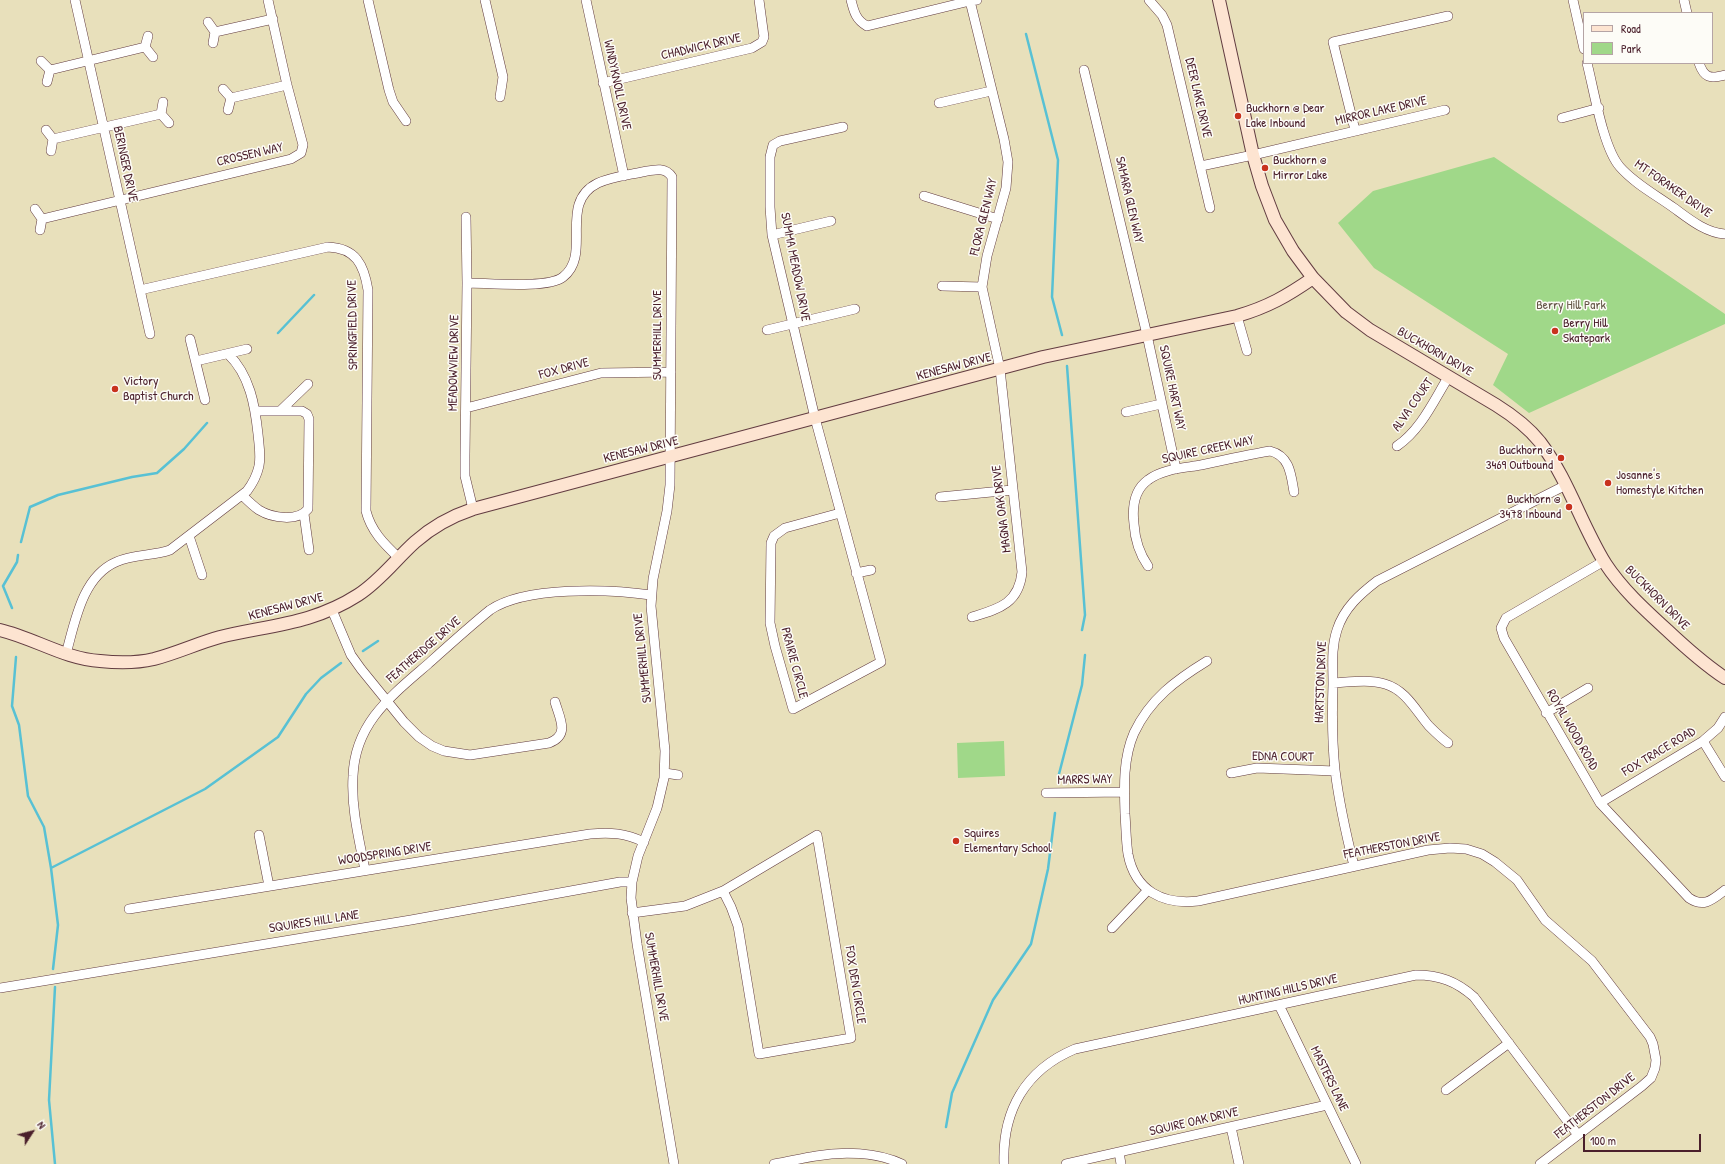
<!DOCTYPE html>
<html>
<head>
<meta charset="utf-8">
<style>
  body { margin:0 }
  #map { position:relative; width:1725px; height:1164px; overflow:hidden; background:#e8e0bb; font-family:"Patrick Hand",sans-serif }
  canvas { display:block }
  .legend { position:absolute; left:1583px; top:12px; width:130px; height:52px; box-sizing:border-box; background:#fdfcf7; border:1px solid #b5a4a5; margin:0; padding:5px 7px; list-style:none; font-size:12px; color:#4a1f2b }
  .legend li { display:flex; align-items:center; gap:8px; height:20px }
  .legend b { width:20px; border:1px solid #b5a4a5 }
  .north { position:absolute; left:12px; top:1112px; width:40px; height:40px; -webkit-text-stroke:3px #fdfcf7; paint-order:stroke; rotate:54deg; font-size:11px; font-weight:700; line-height:16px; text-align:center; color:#4a1f2b }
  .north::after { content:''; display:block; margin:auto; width:14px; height:18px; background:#4a1f2b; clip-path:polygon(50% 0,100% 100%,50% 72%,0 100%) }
  .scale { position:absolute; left:1583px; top:1134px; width:118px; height:18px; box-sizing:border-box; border:2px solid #4a1f2b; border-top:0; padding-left:5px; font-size:12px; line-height:14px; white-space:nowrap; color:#4a1f2b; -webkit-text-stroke:3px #fdfcf7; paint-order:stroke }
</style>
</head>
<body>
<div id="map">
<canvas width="1725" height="1164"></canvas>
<ul class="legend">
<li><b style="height:5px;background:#fde4d1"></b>Road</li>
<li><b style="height:11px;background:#a0d889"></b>Park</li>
</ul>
<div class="north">N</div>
<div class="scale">100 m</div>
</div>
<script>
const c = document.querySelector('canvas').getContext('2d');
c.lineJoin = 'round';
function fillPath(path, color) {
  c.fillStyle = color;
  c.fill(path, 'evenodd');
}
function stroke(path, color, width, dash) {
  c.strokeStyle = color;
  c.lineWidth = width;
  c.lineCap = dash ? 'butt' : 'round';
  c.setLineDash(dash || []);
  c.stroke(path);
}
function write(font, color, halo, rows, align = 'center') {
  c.font = font + ' "Patrick Hand",sans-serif';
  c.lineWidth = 3;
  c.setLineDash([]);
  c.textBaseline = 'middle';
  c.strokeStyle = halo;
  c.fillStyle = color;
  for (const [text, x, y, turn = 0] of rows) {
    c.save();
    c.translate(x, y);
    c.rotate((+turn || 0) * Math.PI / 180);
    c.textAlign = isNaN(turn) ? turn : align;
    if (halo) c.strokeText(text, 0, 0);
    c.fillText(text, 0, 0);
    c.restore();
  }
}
fillPath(new Path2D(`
  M1494,157L1725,314V324L1529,413L1493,385L1508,354L1374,268L1338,223L1373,191Z
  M1004,741L1005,776L958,778L957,743Z`), '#a0d889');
stroke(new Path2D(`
  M1026,34L1058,160L1052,297L1062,335
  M278,333L314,295
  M1067,366L1085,615L1082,630
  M21,542L30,507L58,495L132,477L157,473L184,449L207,423
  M12,608L3,586L17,562L18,555
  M363,651L378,641
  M16,657L12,706L19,725L28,796L44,827L51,868
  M1059,774L1082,685L1085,655
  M53,969L58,925L51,868L205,789L278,737L306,694L321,678L341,663
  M946,1127L952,1093L993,1000L1031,944L1048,869L1055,813
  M55,1164L49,1100L55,987`), '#58c1d4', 2.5);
const street = new Path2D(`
  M75,0L150,334
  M368,0L389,90L393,102L406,121
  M485,0L503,77L500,97
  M586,0L624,176
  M851,0C854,12 856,20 867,26L970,1V0
  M1149,0L1162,15L1167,25L1210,208
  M1573,0L1584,49
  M1684,0L1687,13
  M208,22L215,32L213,43
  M215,32L273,19
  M148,36L145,47L153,57
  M41,61L50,70L47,82
  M1587,63C1594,90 1603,148 1620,167C1635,184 1656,195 1674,208C1689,219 1706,233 1725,234
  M1699,63C1704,78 1710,79 1725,75
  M50,70L145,47
  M1084,70L1147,335L1176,469
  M603,83L752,48L762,42L764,37L759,0
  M223,89L231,98L228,110
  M231,98L287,85
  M163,102L161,114L169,123
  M939,103L991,91
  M1562,118L1599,108
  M46,130L53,139L51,151
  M1355,130L1333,42L1448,16
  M53,139L161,114
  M1201,166L1253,155L1445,110
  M924,196L998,219
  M35,209L42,219L40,230
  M466,217L467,283L465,456V476L473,509
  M42,219L291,159L301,153L303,145L287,85L268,0
  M772,235L831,221
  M467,283C488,283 548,289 563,277C593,254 557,203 598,183C611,177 628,175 642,172C653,170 665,166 672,177L670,485L667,511L653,579L651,606L665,751L664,778L657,808L638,856L632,882L631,898L637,944L674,1164
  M942,286L982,287
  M140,290L328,247C356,248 364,265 368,290L366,511C371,531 384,544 399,558
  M1237,316L1247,351
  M767,330L855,309
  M190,339L205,400
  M196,361L247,349
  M466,408L601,373L671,372
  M280,411L308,384
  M1126,412L1161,404
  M1397,446C1421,430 1434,400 1449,376
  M242,495C247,500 253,506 259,510C272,518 298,522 308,509L309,419L307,414L302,411H255
  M940,497L1012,490
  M840,513L785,528L774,536L771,543L770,623L775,646L793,709L881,662L815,418L772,235L770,207V157L773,145L780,141L843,127
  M304,514L309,550
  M189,536L202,575
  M1604,561L1506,618L1501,628L1504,638L1600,803L1689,898C1704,908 1712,900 1725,890
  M1148,566C1139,553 1135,540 1134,524C1132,507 1134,490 1148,480C1162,469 1184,468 1201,465C1224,460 1247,455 1270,451C1290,456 1291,475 1294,492
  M856,573L871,570
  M332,610L351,655L361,669L404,722L419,737L432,746L444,751L470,755L549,743C570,735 560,719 555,702
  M972,617C998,609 1019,604 1022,572L1000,369L982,287L987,256L1006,188L1008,162L1004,139L970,1L977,0
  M66,654C75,622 82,577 116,562C133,554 153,556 170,550L247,491C253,483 257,475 259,466C261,455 259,445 258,434C255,406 250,375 228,354
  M1207,661C1176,680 1150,699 1134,733C1123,758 1124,787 1125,814C1126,827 1126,841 1128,854C1135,891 1163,905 1198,901L1428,850L1450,848L1466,849L1482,854L1495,862L1517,880L1545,920L1592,961L1650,1037L1653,1044L1656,1060L1655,1068L1651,1078L1642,1086L1540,1164
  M1333,683C1350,682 1369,679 1385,684C1406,690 1416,711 1429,726C1435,732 1441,738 1448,743
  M1546,713L1588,688
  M1703,741L1725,777
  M665,773L678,775
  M1231,773L1257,768L1335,771
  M1046,793L1124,792
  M1600,803L1703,741L1718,728L1725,717
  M259,835L269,886
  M817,835L851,1038L759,1054L738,926L731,907L723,891Z
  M1354,866C1346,834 1339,802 1335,770C1332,741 1332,713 1333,684C1333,666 1331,648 1337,630C1344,608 1360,594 1377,581L1566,485
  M365,870C359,839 351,808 353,776C355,723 391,696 428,664C448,646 469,627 490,610C525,586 609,589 651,595
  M129,909L590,834C610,832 625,833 644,842
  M632,913L685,906L723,891
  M1112,928L1148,890
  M0,988L411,920L620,882H632
  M1279,1005L1356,1164
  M1446,1090L1509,1043
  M1231,1127L1239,1164
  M1119,1152L1121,1164
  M774,1164C788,1162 802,1158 816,1156C843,1151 877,1152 902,1164
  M1004,1164C1002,1111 1025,1070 1075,1049L1416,975C1439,975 1456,981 1474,997L1578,1135
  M1066,1164L1327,1105`);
const secondary = new Path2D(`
  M1219,0L1253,155L1262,186L1275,220L1293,251L1313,278L1346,312L1370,330L1496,405C1512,415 1528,427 1540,442C1568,479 1581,524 1605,563C1622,589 1644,609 1667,630C1685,647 1704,664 1725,678
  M0,630C34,638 65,659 100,661C118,663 137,663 154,659C177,653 198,643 220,637C270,625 313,624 358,595C380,581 396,559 415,542C432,527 452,516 473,509L1043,357L1237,316C1268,307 1287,296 1313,278`);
stroke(street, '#623c41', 10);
stroke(secondary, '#623c41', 14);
stroke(street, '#fff', 9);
stroke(secondary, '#fde4d1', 12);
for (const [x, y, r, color] of [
  [1238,116,4,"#c8321e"],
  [1265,168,4,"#c8321e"],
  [1555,331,4,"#c8321e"],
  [115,389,4,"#c8321e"],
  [1561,458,4,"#c8321e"],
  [1608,483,4,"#c8321e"],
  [1569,507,4,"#c8321e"],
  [956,841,4,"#c8321e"]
]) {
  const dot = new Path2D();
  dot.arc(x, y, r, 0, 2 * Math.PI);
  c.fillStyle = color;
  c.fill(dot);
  stroke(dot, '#fdfcf7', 1.5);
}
write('13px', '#4a1f2b', '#fdfcf7', [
  ["CHADWICK DRIVE",701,47,-13],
  ["WINDYKNOLL DRIVE",617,85,78],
  ["DEER LAKE DRIVE",1198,98,77],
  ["MIRROR LAKE DRIVE",1381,111,-13],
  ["CROSSEN WAY",250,155,-13],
  ["BERINGER DRIVE",125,164,78],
  ["MT FORAKER DRIVE",1673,189,35],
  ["SAMARA GLEN WAY",1129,200,77],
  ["FLORA GLEN WAY",984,217,-76],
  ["SUMMA MEADOW DRIVE",795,267,79],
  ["SPRINGFIELD DRIVE",353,325,-91],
  ["SUMMERHILL DRIVE",658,335,-90],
  ["BUCKHORN DRIVE",1435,352,30],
  ["MEADOWVIEW DRIVE",454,363,-89],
  ["KENESAW DRIVE",954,367,-15],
  ["FOX DRIVE",564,369,-15],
  ["SQUIRE HART WAY",1172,388,78],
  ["ALVA COURT",1413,405,-55],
  ["KENESAW DRIVE",641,450,-14],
  ["SQUIRE CREEK WAY",1208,450,-12],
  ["MAGNA OAK DRIVE",1002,509,-97],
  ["BUCKHORN DRIVE",1657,598,45],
  ["KENESAW DRIVE",286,607,-15],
  ["FEATHERIDGE DRIVE",424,650,-41],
  ["SUMMERHILL DRIVE",643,658,-96],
  ["PRAIRIE CIRCLE",794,663,75],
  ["HARTSTON DRIVE",1321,682,-88],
  ["ROYAL WOOD ROAD",1572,730,60],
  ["FOX TRACE ROAD",1659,752,-31],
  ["EDNA COURT",1283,757,1],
  ["MARRS WAY",1085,780,-1],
  ["FEATHERSTON DRIVE",1392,846,-11],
  ["WOODSPRING DRIVE",385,854,-9],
  ["SQUIRES HILL LANE",314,922,-9],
  ["SUMMERHILL DRIVE",656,977,80],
  ["FOX DEN CIRCLE",855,985,81],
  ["HUNTING HILLS DRIVE",1288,990,-13],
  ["MASTERS LANE",1329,1079,64],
  ["FEATHERSTON DRIVE",1595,1106,-38],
  ["SQUIRE OAK DRIVE",1194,1122,-13]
]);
write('13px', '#4a1f2b', '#fdfcf7', [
  ["Buckhorn @ Dear",1246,109],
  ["Lake Inbound",1246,124],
  ["Buckhorn @",1273,161],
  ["Mirror Lake",1273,176],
  ["Berry Hill",1563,324],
  ["Skatepark",1563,339],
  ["Victory",123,382],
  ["Baptist Church",123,397],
  ["Buckhorn @",1553,451,"right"],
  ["3469 Outbound",1553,466,"right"],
  ["Josanne's",1616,476],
  ["Homestyle Kitchen",1616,491],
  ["Buckhorn @",1561,500,"right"],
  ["3478 Inbound",1561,515,"right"],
  ["Squires",964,834],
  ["Elementary School",964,849]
], 'left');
write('13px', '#645647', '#fdfcf7', [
  ["Berry Hill Park",1571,306]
]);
</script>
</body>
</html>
